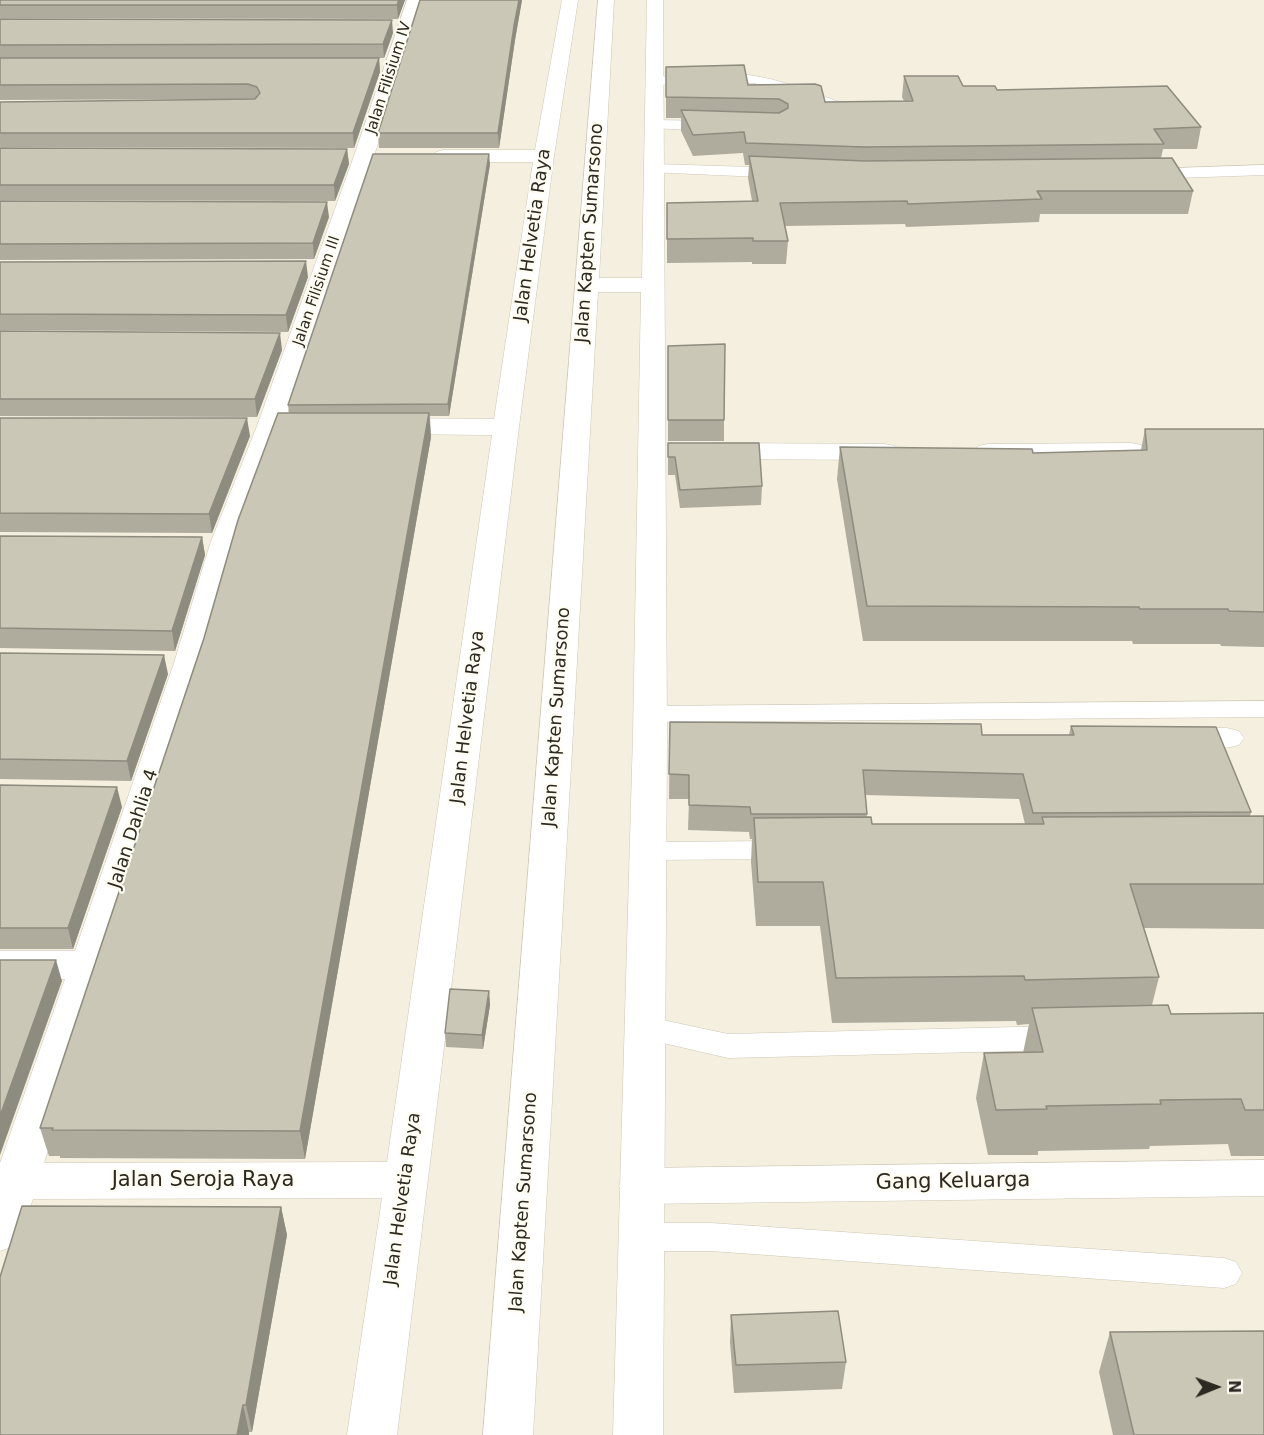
<!DOCTYPE html>
<html>
<head>
<meta charset="utf-8">
<style>
  body { margin:0 }
  #map { position:relative; width:1264px; height:1435px; overflow:hidden; background:#f4efde; font-family:"DejaVu Sans",sans-serif }
  canvas { display:block }
  .north { position:absolute; left:1186px; top:1357px; width:60px; height:60px; -webkit-text-stroke:4px #fffcf2; paint-order:stroke; rotate:89deg; font-size:16px; font-weight:700; line-height:24px; text-align:center; color:#2b2922 }
  .north::after { content:''; display:block; margin:auto; width:21px; height:27px; background:#2b2922; clip-path:polygon(50% 0,100% 100%,50% 72%,0 100%) }
</style>
</head>
<body>
<div id="map">
<canvas width="1264" height="1435"></canvas>
<div class="north">N</div>
</div>
<script>
const c = document.querySelector('canvas').getContext('2d');
c.lineJoin = 'round';
function stroke(path, color, width, dash) {
  c.strokeStyle = color;
  c.lineWidth = width;
  c.lineCap = dash ? 'butt' : 'round';
  c.setLineDash(dash || []);
  c.stroke(path);
}
function fillPath(path, color) {
  c.fillStyle = color;
  c.fill(path, 'evenodd');
}
function write(font, color, halo, rows, align = 'center') {
  c.font = font + ' "DejaVu Sans",sans-serif';
  c.lineWidth = 4.5;
  c.setLineDash([]);
  c.textBaseline = 'middle';
  c.strokeStyle = halo;
  c.fillStyle = color;
  for (const [text, x, y, turn = 0] of rows) {
    c.save();
    c.translate(x, y);
    c.rotate((+turn || 0) * Math.PI / 180);
    c.textAlign = isNaN(turn) ? turn : align;
    if (halo) c.strokeText(text, 0, 0);
    c.fillText(text, 0, 0);
    c.restore();
  }
}
const lane = new Path2D(`
  M729,73C768,75 803,88 839,102L841,105L834,109L754,83L717,82L655,85L648,81L655,77Z
  M655,120L714,121L722,126L714,131L650,128L647,125L650,122Z
  M654,164L784,168L792,173L784,178L648,172L646,169Z
  M1264,165V175L1147,179L1139,174L1147,169Z
  M1264,701V717L649,722L640,720L636,714L640,708L649,706Z
  M787,841L797,843L801,850L797,857L787,859L647,860L637,858L633,851L637,844L647,842Z
  M644,1016L728,1034L1059,1026L1070,1030L1075,1038L1070,1046L1059,1050L728,1058L633,1036L629,1028L633,1020Z
  M641,1223H711L1224,1258L1236,1262L1242,1273L1236,1284L1224,1288L711,1251H641L629,1247L624,1237L629,1227Z`);
const street = new Path2D(`
  M407,0H423L374,156L283,426L240,544L206,663L44,1163L387,1162L492,435L385,434L376,432L372,426L376,420L385,418L494,419L533,162H443L436,160L433,156L436,152L443,150H535L562,0H578L554,156L519,427L397,1435H347L382,1198L33,1199L16,1245L0,1251V1163L65,979H0V951H75L174,663L210,544L257,426L354,156Z
  M715,443L885,444L895,446L899,452L895,458L885,460L715,459L705,457L702,451L705,445Z
  M1131,443L1141,445L1144,451L1141,457L1131,459L988,460L978,458L974,452L978,446L988,444Z
  M1176,728H1227L1239,731L1244,738L1239,745C1216,751 1187,751 1164,745L1159,738L1164,731Z
  M1264,1160V1196L641,1204L626,1199L619,1186L626,1173L641,1168Z`);
const highway = new Path2D(`
  M598,0H614L599,278H642L647,0H663L667,734L663,1435H613L633,734L641,292H598L533,1435H483Z`);
stroke(lane, '#ccc7b7', 1);
stroke(street, '#ccc7b7', 1);
stroke(highway, '#ccc7b7', 1);
fillPath(lane, '#fff');
fillPath(street, '#fff');
fillPath(highway, '#fff');
fillPath(new Path2D(`
  M0,0H405L398,19L0,18Z
  M420,0H522L515,40L499,148H379L378,133Z
  M0,19L393,33L384,58H69H379L380,72L354,148L0,147V102L250,99L0,100Z
  M666,67L825,102L904,101L902,97L904,76L963,86L997,90L1201,127L1197,149H1163L1161,158L1193,191L1188,214H1040L1039,222L906,227L905,224L785,226L788,241L786,264H752V262L667,263V203L752,201L748,178L749,165H745L743,153L693,156L681,131V118H666Z
  M0,148L347,149L349,164L335,201L0,200Z
  M490,164L449,416H430L431,437L305,1159L60,1158V1156H49L40,1128L204,638L289,413L288,405Z
  M0,201L329,217L314,259L0,260Z
  M0,262L308,277L288,332L0,330Z
  M0,331L282,350L257,417L0,416Z
  M668,346L724,420V441H668Z
  M0,418L250,436L212,533L0,532Z
  M1145,429H1264V647L1221,646L1220,644H1133L1132,641H863L837,479L840,447L1033,453L1141,450Z
  M668,443L762,486L761,505L680,508L675,475H668Z
  M0,536L202,537L205,555L175,651L0,648Z
  M0,653L168,674L131,781L0,779Z
  M670,722L982,735H1069L1071,726L1251,812L1250,816H1264V929L1144,928L1159,977L1152,1005L1171,1014L1264,1013V1156H1231L1228,1144L1150,1146L1149,1149L1038,1151V1155H988L976,1098L984,1053H1023L1029,1024L1017,1025L1016,1021L832,1023L820,926H756L751,862L752,839H750L749,832L688,830L689,799H669ZM865,795L1019,799L1025,824H872L867,818Z
  M0,785L122,807L73,949H0Z
  M489,991L490,1005L483,1049L446,1047L445,1033Z
  M281,1207L287,1235L252,1432L0,1435Z
  M731,1315L846,1362L842,1389L734,1393L730,1342Z
  M1110,1332L1264,1435H1113L1099,1372Z`), '#afab9d');
fillPath(new Path2D(`
  M399,0H405L398,19L397,5Z
  M519,0H522L515,40L499,148L498,133L514,26Z
  M392,20L393,33L384,58L383,44Z
  M379,58L380,72L354,148L353,133Z
  M347,149L349,164L335,201L334,185Z
  M489,154L490,164L449,416L448,404Z
  M327,202L329,217L314,259L313,243Z
  M306,261L308,277L288,332L286,315Z
  M280,333L282,350L257,417L255,399Z
  M429,413L431,437L305,1159L300,1131Z
  M247,418L250,436L212,533L209,514Z
  M202,537L205,555L175,651L172,631Z
  M164,655L168,674L131,781L127,761Z
  M117,787L122,807L73,949L68,928Z
  M56,960L62,981L0,1155V1116Z
  M489,991L490,1005L483,1049L482,1035Z
  M281,1207L287,1235L252,1432L246,1405Z
  M243,1405L249,1432V1435H237Z`), '#8e8b7f');
const building = new Path2D(`
  M0,0H399L397,5H0Z
  M420,0H519L514,26L498,133H378Z
  M0,19L392,20L383,44L0,45Z
  M0,58H379L353,133H0V102L255,99L260,93L257,87L248,84L0,85Z
  M744,65L748,85L815,84L821,86L825,102L913,101L904,76H958L963,86H995L997,90L1167,86L1201,127L1154,129L1164,144L865,147L746,143L744,132L693,135L681,110L779,113L788,108V104L779,99L666,97V67Z
  M0,148L347,149L334,185H0Z
  M373,154H489L448,404L288,405Z
  M749,156L865,161L1172,158L1193,191H1037L1042,199L908,204L907,201L780,203L788,241H753V238L667,239V203L758,201Z
  M0,201L327,202L313,243L0,244Z
  M306,261L286,315L0,314V262Z
  M0,331L280,333L255,399H0Z
  M725,344L724,420H668V346Z
  M278,413H429L300,1131L52,1130L53,1128H40L204,638L238,520Z
  M0,418H247L209,514L0,513Z
  M1145,429H1264V612L1229,611L1228,609H1140L1139,607L867,606L840,447L1032,449L1033,453L1147,450Z
  M668,443H759L762,486L680,490L675,457H668Z
  M0,536L202,537L172,631L0,628Z
  M0,653L164,655L127,761L0,759Z
  M670,722L981,724L982,735H1074L1071,726L1216,727L1251,812L1033,813L1023,774L863,770L867,814H751L750,807L689,805V775L669,774Z
  M0,785L117,787L68,928H0Z
  M1264,816V884H1130L1159,977L1025,980L1024,976L836,978L823,882H758L754,818L871,817L872,824H1044L1042,817Z
  M0,960H56L0,1116Z
  M450,989L489,991L482,1035L445,1033Z
  M1168,1005L1171,1014L1264,1013V1110H1245L1241,1099L1160,1100L1161,1104L1046,1106L1047,1109L996,1110L984,1053L1043,1052L1032,1008Z
  M22,1206L281,1207L246,1405H243L237,1435H0V1277Z
  M838,1311L846,1362L736,1365L731,1315Z
  M1264,1331V1435H1134L1110,1332Z`);
fillPath(building, '#cbc7b6');
stroke(building, '#8e8b7f', 1.5);
write('15px', '#2b2922', '#fffcf2', [
  ["Jalan Filisium IV",389,78,-72],
  ["Jalan Filisium III",317,291,-71]
]);
write('18px', '#2b2922', '#fffcf2', [
  ["Jalan Kapten Sumarsono",590,233,-86],
  ["Jalan Helvetia Raya",533,235,-82],
  ["Jalan Helvetia Raya",468,717,-83],
  ["Jalan Kapten Sumarsono",557,717,-86],
  ["Jalan Dahlia 4",134,829,-72],
  ["Jalan Helvetia Raya",403,1199,-82],
  ["Jalan Kapten Sumarsono",524,1202,-86]
]);
write('21px', '#2b2922', '#fffcf2', [
  ["Jalan Seroja Raya",203,1181],
  ["Gang Keluarga",953,1182,-1]
]);
</script>
</body>
</html>
